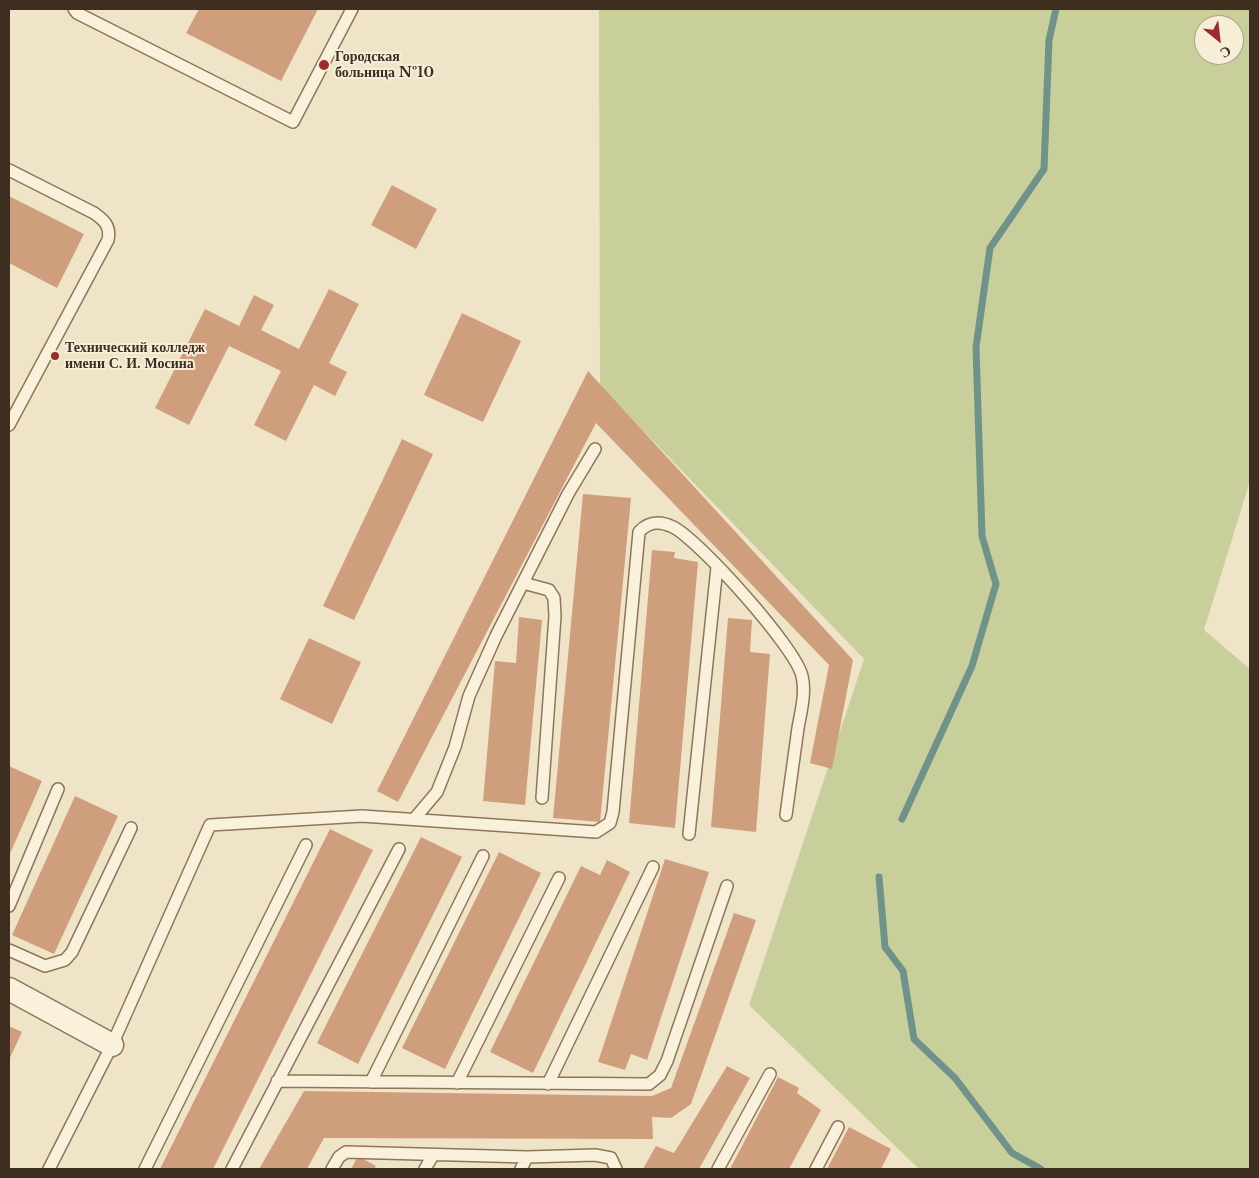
<!DOCTYPE html>
<html>
<head>
<meta charset="utf-8">
<style>
  body { margin:0 }
  #map { position:relative; width:1259px; height:1178px; overflow:hidden; background:#f0e4c8; font-family:"Libre Baskerville",serif }
  canvas { display:block }
  .frame { position:absolute; inset:0; border:10px solid #3d2e20; pointer-events:none }
  .north { position:absolute; left:1194px; top:15px; width:50px; height:50px; box-sizing:border-box; background:#f7eed8; border:1px solid #ada18e; border-radius:50%; rotate:151deg; font-size:14px; font-weight:700; line-height:20px; text-align:center; color:#3d2e20 }
  .north::after { content:''; display:block; margin:auto; width:18px; height:22px; background:#9e2a2b; clip-path:polygon(50% 0,100% 100%,50% 72%,0 100%) }
</style>
</head>
<body>
<div id="map">
<canvas width="1259" height="1178"></canvas>
<div class="frame"></div>
<div class="north">С</div>
</div>
<script>
const c = document.querySelector('canvas').getContext('2d');
c.lineJoin = 'round';
function fillPath(path, color) {
  c.fillStyle = color;
  c.fill(path, 'evenodd');
}
function stroke(path, color, width, dash) {
  c.strokeStyle = color;
  c.lineWidth = width;
  c.lineCap = dash ? 'butt' : 'round';
  c.setLineDash(dash || []);
  c.stroke(path);
}
function write(font, color, halo, rows, align = 'center') {
  c.font = font + ' "Libre Baskerville",serif';
  c.lineWidth = 4;
  c.setLineDash([]);
  c.textBaseline = 'middle';
  c.strokeStyle = halo;
  c.fillStyle = color;
  for (const [text, x, y, turn = 0] of rows) {
    c.save();
    c.translate(x, y);
    c.rotate((+turn || 0) * Math.PI / 180);
    c.textAlign = isNaN(turn) ? turn : align;
    if (halo) c.strokeText(text, 0, 0);
    c.fillText(text, 0, 0);
    c.restore();
  }
}
fillPath(new Path2D(`
  M599,9H1250V481L1204,630L1250,669V1169H919L749,1005L864,659L600,386ZM1204,25H1234V55H1204Z`), '#c9cf9b');
stroke(new Path2D(`
  M902,819L972,666L996,584L982,536L976,347L990,248L1044,169L1049,40L1056,9
  M879,877L885,947L903,971L914,1039L955,1078L1012,1153L1041,1169`), '#6f938a', 7);
fillPath(new Path2D(`
  M199,9H318L281,81L186,33Z
  M392,185L437,209L416,249L371,225Z
  M9,196L84,234L57,288L9,263Z
  M329,289L359,304L329,363L347,372L335,396L314,385L286,441L254,425L281,371L229,346L189,425L155,408L205,309L239,326L254,295L274,305L261,330L299,349Z
  M462,313L521,341L483,422L424,395Z
  M588,371L853,660L832,769L810,763L829,665L596,423L398,802L377,791Z
  M402,439L433,454L354,620L323,606Z
  M583,494L631,498L600,822L553,818Z
  M652,550L675,552L674,558L698,562L675,828L629,823Z
  M519,617L542,620L525,805L483,801L495,661L516,663Z
  M728,618L752,620L750,652L770,654L756,832L711,827Z
  M309,638L361,662L332,724L280,699Z
  M9,766L42,781L9,856Z
  M75,796L118,816L54,954L12,935Z
  M330,829L373,850L213,1169H160Z
  M421,837L462,857L358,1064L317,1043Z
  M499,852L541,873L445,1069L402,1048Z
  M665,859L709,872L647,1060L631,1054L625,1070L598,1062Z
  M607,860L630,872L533,1073L490,1052L581,866L600,875Z
  M734,913L756,920L691,1104L671,1118L652,1117L653,1139L324,1138L307,1169H259L304,1091L652,1096L671,1088Z
  M9,1026L22,1032L9,1060Z
  M727,1066L750,1078L699,1169H643L656,1146L674,1153Z
  M778,1077L799,1088L797,1093L821,1110L789,1169H730Z
  M849,1127L891,1149L881,1169H827Z
  M358,1156L376,1166L374,1169H351Z`), '#cf9f7d');
const lane = new Path2D(`
  M74,9L77,13L293,122L352,9
  M9,170L94,213C104,220 111,226 108,240L9,425
  M523,583L549,590L554,598L555,616L542,798
  M415,818L437,792L455,747L469,696L496,636L568,494L595,449
  M689,834L717,567
  M9,906L58,789
  M9,950L45,966L65,960L72,952L131,828
  M277,1081L649,1084L660,1075L667,1061L727,886
  M371,1082L483,856
  M457,1083L559,878
  M548,1084L653,867
  M49,1169L112,1045L210,825L362,816L596,832L610,823L613,812L639,532C649,521 660,521 673,527C699,540 796,648 802,676C806,693 801,711 798,728C794,757 790,786 786,815
  M145,1169L306,845
  M232,1169L399,849
  M332,1169L339,1157L346,1152L527,1157L595,1155L611,1158L616,1169
  M425,1169L433,1155
  M521,1169L527,1157
  M718,1169L770,1074
  M816,1169L838,1127`);
const street = new Path2D(`
  M9,989L112,1045`);
stroke(lane, '#8d765c', 14);
stroke(street, '#8d765c', 25);
stroke(lane, '#faf1dc', 11);
stroke(street, '#faf1dc', 22);
for (const [x, y, r, color] of [
  [324,65,6,"#9e2a2b"],
  [55,356,5,"#9e2a2b"]
]) {
  const dot = new Path2D();
  dot.arc(x, y, r, 0, 2 * Math.PI);
  c.fillStyle = color;
  c.fill(dot);
  stroke(dot, '#f7eed8', 2);
}
write('bold 14px', '#3d2e20', '#f7eed8', [
  ["Городская",335,57],
  ["больница №10",335,73],
  ["Технический колледж",65,348],
  ["имени С. И. Мосина",65,364]
], 'left');
</script>
</body>
</html>
